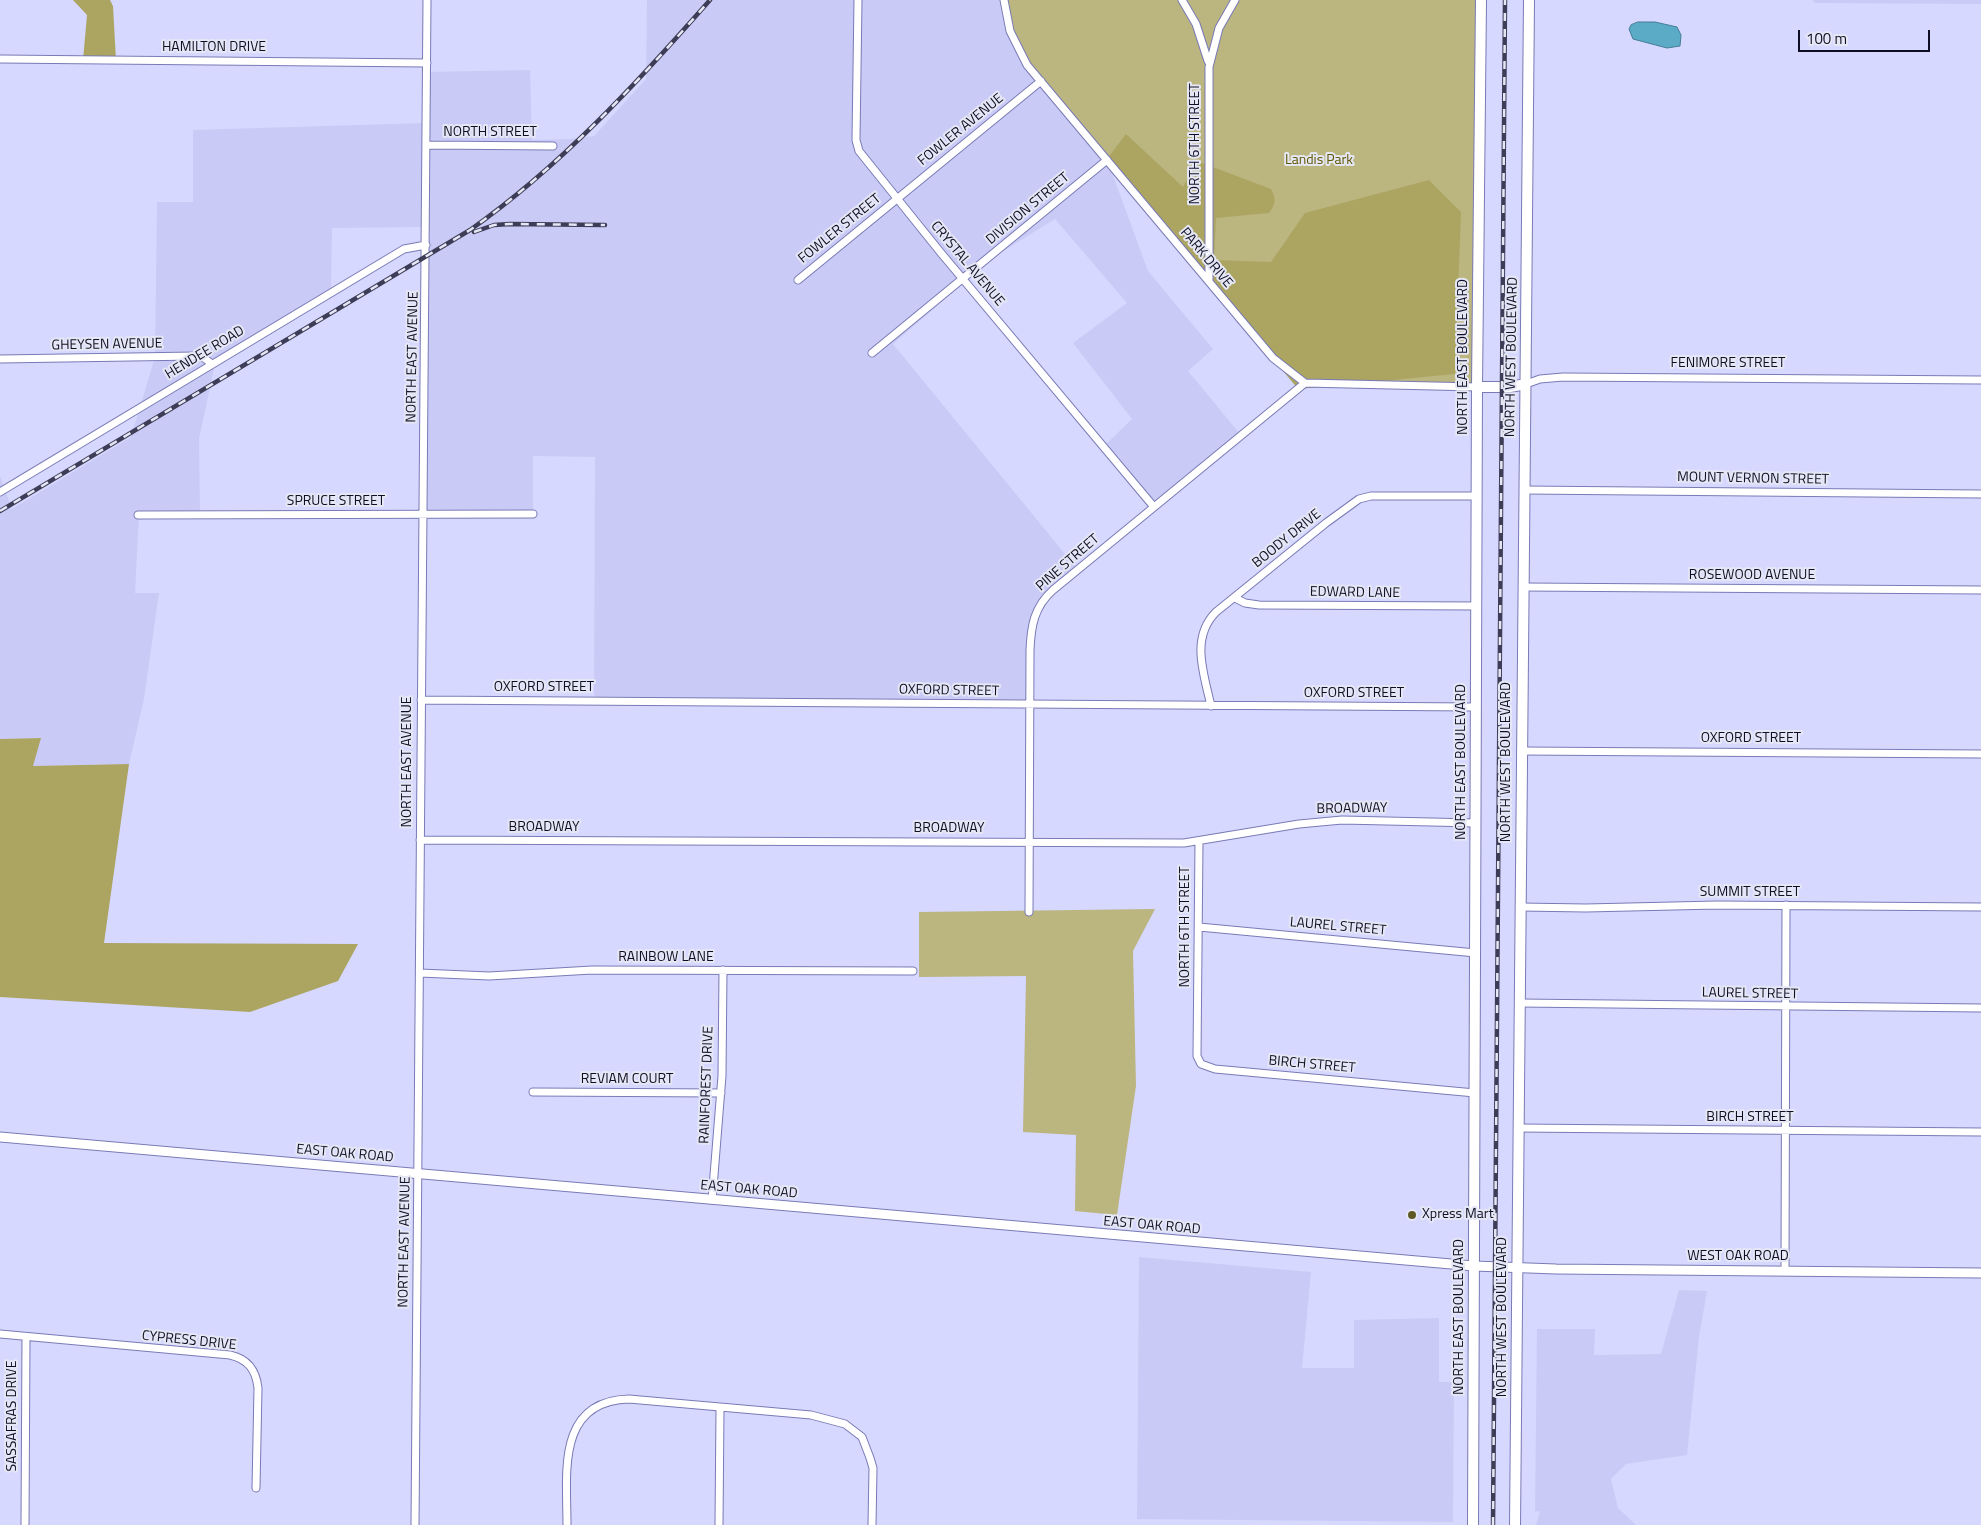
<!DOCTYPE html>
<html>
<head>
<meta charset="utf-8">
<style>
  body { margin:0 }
  #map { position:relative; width:1981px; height:1525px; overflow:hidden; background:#d6d8ff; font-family:"Titillium Web",sans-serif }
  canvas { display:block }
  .scale { position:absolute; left:1798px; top:30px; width:132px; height:22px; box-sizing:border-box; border:2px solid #0f0e24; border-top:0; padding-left:6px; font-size:15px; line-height:18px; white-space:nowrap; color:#0f0e24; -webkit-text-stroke:4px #e6e7f5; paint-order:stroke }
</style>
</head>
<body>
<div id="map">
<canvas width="1981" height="1525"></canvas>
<div class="scale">100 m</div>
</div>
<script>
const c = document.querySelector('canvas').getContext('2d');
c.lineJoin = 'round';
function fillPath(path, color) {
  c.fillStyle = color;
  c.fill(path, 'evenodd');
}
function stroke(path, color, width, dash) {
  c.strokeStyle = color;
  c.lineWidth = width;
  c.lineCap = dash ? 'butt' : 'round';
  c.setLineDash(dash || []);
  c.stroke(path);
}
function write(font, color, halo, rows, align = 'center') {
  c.font = font + ' "Titillium Web",sans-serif';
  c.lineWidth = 4;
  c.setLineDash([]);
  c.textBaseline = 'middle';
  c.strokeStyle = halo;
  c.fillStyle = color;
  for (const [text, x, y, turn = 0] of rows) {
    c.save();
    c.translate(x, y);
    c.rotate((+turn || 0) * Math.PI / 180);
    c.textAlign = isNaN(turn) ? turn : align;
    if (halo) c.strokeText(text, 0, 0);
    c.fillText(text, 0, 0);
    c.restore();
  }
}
fillPath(new Path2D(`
  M647,0H1010L1107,159L1148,271L1213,349L1188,371L1241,435L1154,506L1104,446L1132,419L1073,343L1127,303L1055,219L992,258L893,344L1079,571L1036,611L1032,704L594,701L595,457L533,456V512H423L424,227L332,228L331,294L215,364L199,439L200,513L139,514L135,593H159L144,699L129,764L32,766L40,738L0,739V476L12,509L131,437L155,357L157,202H193V130L424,123V72L530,70L532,140L570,139L594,136L646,79Z
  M1812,0H1981V4L1815,3Z
  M1139,1257L1311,1272L1302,1368H1354V1320L1439,1318V1382H1454L1453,1522L1137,1519Z
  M1679,1290L1707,1291L1699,1337L1687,1455L1626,1464L1611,1479L1618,1508L1636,1525H1536L1540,1511L1535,1512L1537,1329H1595L1594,1355L1661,1354Z`), '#c9cbf6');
fillPath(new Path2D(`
  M1005,0H1481L1477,387L1333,384L1273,358L1017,48Z
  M1155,909L1133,951L1136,1086L1117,1215L1075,1211L1076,1135L1023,1132L1026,976L919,977V912Z`), '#bbb580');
fillPath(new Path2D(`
  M73,0H110L113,6L116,60H83L87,15Z
  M1126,134L1183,187L1197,161L1271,189C1276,199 1276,204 1269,213L1216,218L1214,260L1271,262L1305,213L1429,180L1461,212L1455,374L1298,389L1107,159Z
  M41,738L33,766L129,764L104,943L358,944L338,981L250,1012L0,997V739Z`), '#aca562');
const water = new Path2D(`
  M1638,22H1655L1677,27L1681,35L1680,46L1667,48L1633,39L1629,29L1631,25Z`);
fillPath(water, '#5babc7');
stroke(water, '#447c96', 1);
const minor = new Path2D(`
  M858,0L856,140L859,151L941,253L1154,507
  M1004,0L1010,31L1027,65L1273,358L1305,383L1477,387
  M1182,0L1196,24L1208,61
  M0,59L427,63
  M427,145L553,146
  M798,280L1041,81
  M1209,281V67L1219,28L1235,0
  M872,353L1107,160
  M0,359L196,356L204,358L212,364
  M1526,384L1540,379L1563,377L1981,380
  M1524,490L1981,494
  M0,492L404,249L426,245
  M138,515L533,514
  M1523,587L1981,590
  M1235,598L1245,603L1259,605L1477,606
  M421,700L1476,707
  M1211,706C1204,674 1190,638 1216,612L1326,523L1359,499L1371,496H1477
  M1521,751L1981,754
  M420,840L1184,843L1299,824L1342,820L1476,823
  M1199,842L1197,1056L1201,1064L1215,1069L1475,1093
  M1520,907L1586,908L1717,905L1981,907
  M1029,912L1030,650C1031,626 1034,607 1053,590L1305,383
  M1199,927L1476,953
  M420,973L489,976L592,970L913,971
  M1519,1003L1981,1008
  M533,1092L721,1093
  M1518,1128L1981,1132
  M712,1200L722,1076L723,970
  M1785,1271L1786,905
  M0,1334L230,1355C248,1359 256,1370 258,1388L256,1488
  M25,1525L26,1337
  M415,1525L427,0
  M567,1525C567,1473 556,1401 629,1399L811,1415L845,1424L862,1437L870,1458L873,1468L872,1525
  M719,1525L720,1408`);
const tertiary = new Path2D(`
  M0,1137L1474,1266L1556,1269L1981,1273`);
const secondary = new Path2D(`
  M1477,387H1510L1526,384
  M1473,1525L1477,387L1481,0
  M1515,1525L1529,0`);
stroke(minor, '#7a7ab6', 9);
stroke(tertiary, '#7a7ab6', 11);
stroke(secondary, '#7a7ab6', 12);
stroke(minor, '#fff', 7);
stroke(tertiary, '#fff', 9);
stroke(secondary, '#fff', 10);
const rail = new Path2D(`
  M474,232L494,225L510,224L605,225
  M0,511L470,230C561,166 637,83 710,0
  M1493,1525L1505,0`);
stroke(rail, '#3e3d57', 4.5);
stroke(rail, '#e6e7f5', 2.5, [8]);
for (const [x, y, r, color] of [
  [1412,1215,5,"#5f5925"]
]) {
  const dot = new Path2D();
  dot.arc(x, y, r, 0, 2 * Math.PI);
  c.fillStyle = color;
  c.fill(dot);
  stroke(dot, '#e6e7f5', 2);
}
write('14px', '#0f0e24', '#e6e7f5', [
  ["HAMILTON DRIVE",214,48],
  ["FOWLER AVENUE",961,130,-39],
  ["NORTH STREET",490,133],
  ["NORTH 6TH STREET",1196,144,-90],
  ["DIVISION STREET",1028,209,-40],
  ["FOWLER STREET",840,229,-39],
  ["PARK DRIVE",1206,258,50],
  ["CRYSTAL AVENUE",967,264,50],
  ["GHEYSEN AVENUE",107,345,-1],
  ["HENDEE ROAD",205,353,-31],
  ["NORTH EAST AVENUE",413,357,-89],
  ["NORTH EAST BOULEVARD",1464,357,-90],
  ["NORTH WEST BOULEVARD",1512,357,-89],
  ["FENIMORE STREET",1728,364],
  ["MOUNT VERNON STREET",1753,479,1],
  ["SPRUCE STREET",336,502],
  ["BOODY DRIVE",1287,539,-39],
  ["PINE STREET",1068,563,-41],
  ["ROSEWOOD AVENUE",1752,576],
  ["EDWARD LANE",1355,593,1],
  ["OXFORD STREET",544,688],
  ["OXFORD STREET",949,691,1],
  ["OXFORD STREET",1354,694],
  ["OXFORD STREET",1751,739],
  ["NORTH EAST AVENUE",408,762,-90],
  ["NORTH EAST BOULEVARD",1462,762,-90],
  ["NORTH WEST BOULEVARD",1507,762,-90],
  ["BROADWAY",1352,809,-1],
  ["BROADWAY",544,828],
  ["BROADWAY",949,829],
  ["SUMMIT STREET",1750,893],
  ["NORTH 6TH STREET",1186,927,-90],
  ["LAUREL STREET",1338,927,5],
  ["RAINBOW LANE",666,958],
  ["LAUREL STREET",1750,994,1],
  ["BIRCH STREET",1312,1065,5],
  ["REVIAM COURT",627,1080],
  ["RAINFOREST DRIVE",707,1085,-88],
  ["BIRCH STREET",1750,1118],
  ["EAST OAK ROAD",345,1154,5],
  ["EAST OAK ROAD",749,1190,5],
  ["EAST OAK ROAD",1152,1226,5],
  ["NORTH EAST AVENUE",405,1242,-89],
  ["WEST OAK ROAD",1738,1257],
  ["NORTH EAST BOULEVARD",1460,1317,-90],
  ["NORTH WEST BOULEVARD",1503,1317,-90],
  ["CYPRESS DRIVE",189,1341,6],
  ["SASSAFRAS DRIVE",13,1416,-90]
]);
write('14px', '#5f5700', '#e6e7f5', [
  ["Landis Park",1319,161]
]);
write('14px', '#0f0e24', '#e6e7f5', [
  ["Xpress Mart",1422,1215]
], 'left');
</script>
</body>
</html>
